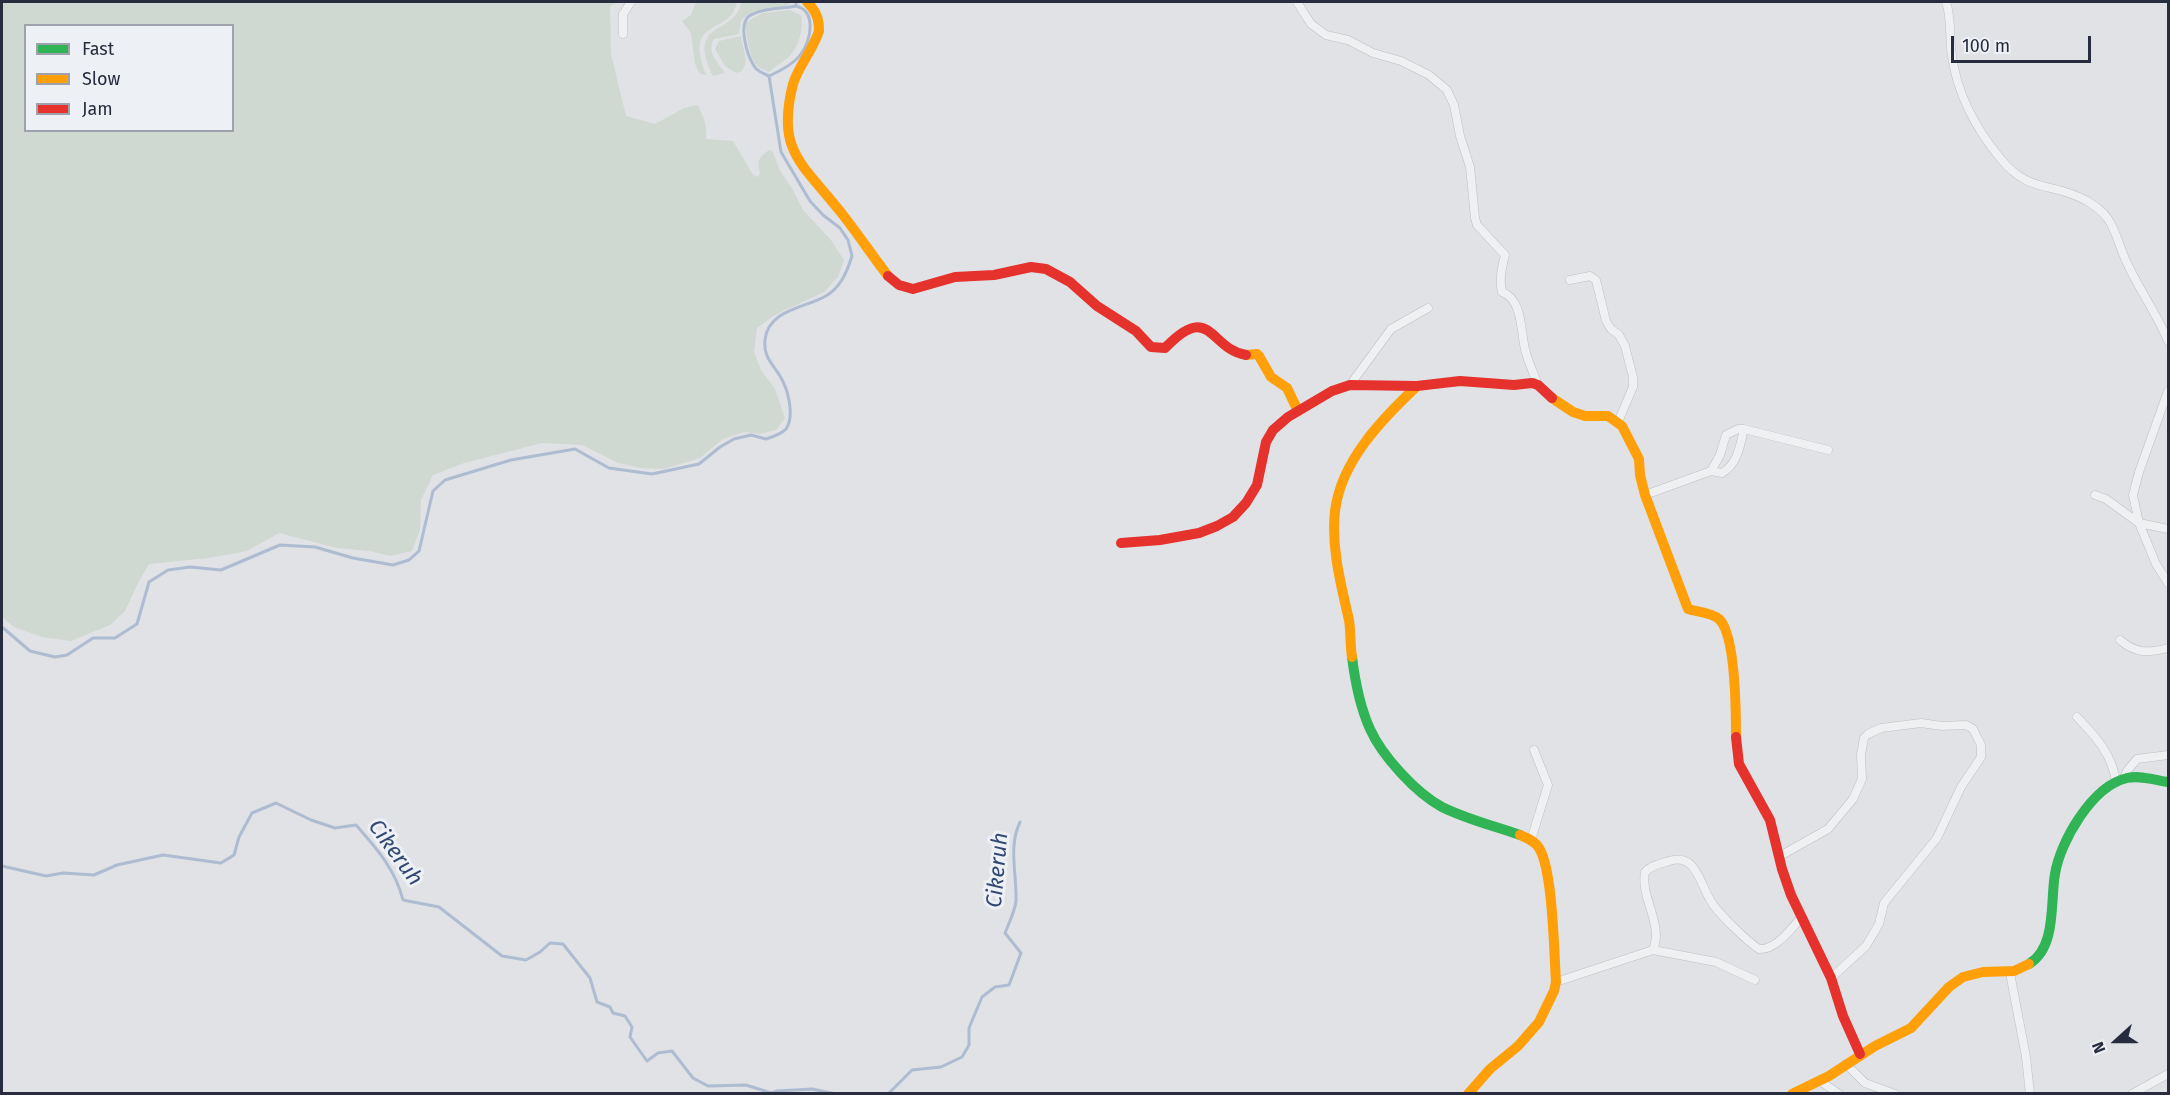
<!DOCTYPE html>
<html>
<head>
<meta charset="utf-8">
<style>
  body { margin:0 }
  #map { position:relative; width:2170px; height:1095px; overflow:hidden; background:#e0e2e6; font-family:"Fira Sans",sans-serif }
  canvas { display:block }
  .frame { position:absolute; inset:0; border:3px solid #272d3e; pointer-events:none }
  .legend { position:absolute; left:24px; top:24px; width:210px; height:108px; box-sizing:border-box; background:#edf0f5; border:2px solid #9ea2ac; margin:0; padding:8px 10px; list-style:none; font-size:18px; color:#272d3e }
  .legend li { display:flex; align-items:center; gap:12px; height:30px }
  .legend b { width:30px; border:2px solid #9ea2ac }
  .north { position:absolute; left:2086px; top:1011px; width:60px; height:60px; -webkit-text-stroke:4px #edf0f5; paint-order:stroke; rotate:249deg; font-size:16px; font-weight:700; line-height:24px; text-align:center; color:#272d3e }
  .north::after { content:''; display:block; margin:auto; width:21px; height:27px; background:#272d3e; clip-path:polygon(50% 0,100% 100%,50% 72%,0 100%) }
  .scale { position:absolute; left:1951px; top:36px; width:140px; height:27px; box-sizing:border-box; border:3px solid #272d3e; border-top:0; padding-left:8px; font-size:18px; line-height:21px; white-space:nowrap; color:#272d3e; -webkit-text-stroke:4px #edf0f5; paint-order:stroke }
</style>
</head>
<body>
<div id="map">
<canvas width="2170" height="1095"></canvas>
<div class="frame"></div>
<ul class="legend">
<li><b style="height:8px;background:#30b455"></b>Fast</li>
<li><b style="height:8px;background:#ff9f0a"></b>Slow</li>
<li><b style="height:8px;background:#e5322d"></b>Jam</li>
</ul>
<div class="north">N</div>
<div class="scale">100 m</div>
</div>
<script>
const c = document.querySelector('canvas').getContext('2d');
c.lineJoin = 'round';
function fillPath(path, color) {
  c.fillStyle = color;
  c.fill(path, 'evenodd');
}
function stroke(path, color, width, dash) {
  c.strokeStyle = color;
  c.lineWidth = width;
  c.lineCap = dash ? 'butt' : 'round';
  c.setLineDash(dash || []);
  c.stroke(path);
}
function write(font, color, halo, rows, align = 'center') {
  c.font = font + ' "Fira Sans",sans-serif';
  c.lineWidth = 6;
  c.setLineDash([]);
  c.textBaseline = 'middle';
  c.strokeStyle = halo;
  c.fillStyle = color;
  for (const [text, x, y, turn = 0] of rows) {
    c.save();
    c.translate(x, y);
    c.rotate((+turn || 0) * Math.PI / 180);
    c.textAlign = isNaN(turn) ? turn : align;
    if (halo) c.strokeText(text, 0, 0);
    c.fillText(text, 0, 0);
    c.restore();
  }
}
fillPath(new Path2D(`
  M2,2H617L610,6L611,54L626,116L655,124L684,108L698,105C703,117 708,126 706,139L733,141L753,175L758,177L760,173C756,162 759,157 769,150L773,152L780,171L792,188L803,210L831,240L844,260L838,277L824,292L775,315L757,328L754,352L761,370L775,389L785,418L776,430L760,434L745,432L723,439L700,458L664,469L641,468L618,463L582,445L542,443L464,463L433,475L421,500L420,529L412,551L390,556L370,551L337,548L279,533L247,551L209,558L149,564L138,583L125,611L110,625L71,641L42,637L14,627L2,617ZM26,26H232V130H26Z
  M696,2H737C730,37 683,15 706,75L700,74L695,64L691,33L682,21L691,15Z
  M741,2H792C777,15 757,1 741,21L739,34L714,39C706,53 718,62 725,73L713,76C685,18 736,37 741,2Z
  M789,10L801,15C804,28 799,47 789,57C783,62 775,66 769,72C764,70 759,68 756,65C750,57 745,32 746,22L763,13Z
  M741,36C742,48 750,59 742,71L736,73L725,66L715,49L719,41Z`), '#d0d9d1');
stroke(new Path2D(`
  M769,76C764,74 757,71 754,66C747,55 738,25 749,16C761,8 782,9 796,6
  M2,627L30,651L55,657L67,655L93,638H115L137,624L149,582L168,570L190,567L221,570L280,545L315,547L353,558L393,565L409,560L419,551L433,491L445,480L511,460L575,449L609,468L652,474L699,464L720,447L734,439L751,435L766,439C772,437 782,434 786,429C795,416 788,389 780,376C773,364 763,357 765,340C768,310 804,308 824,297C840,289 847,272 852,256L848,240L840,228L823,215L810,201L781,152L769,76C780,71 794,64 801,54C811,41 817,11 796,6V2
  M2,866L46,876L63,873L94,875L117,865L163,855L221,863L234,855L239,837L252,813L276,803L311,820L335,828L356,825C377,849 395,869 403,900L439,907L502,956L526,960L540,952L550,943L563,944L590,978L597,1002L610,1007L613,1013L625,1016L632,1027L630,1037L647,1061L658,1053L672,1051L693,1078L708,1086L746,1085L771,1093L777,1091L812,1089L836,1094
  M888,1094L912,1070L941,1067L962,1057L969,1045V1028L982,997L995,987L1009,985L1021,953L1005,933C1009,923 1015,911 1016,901C1017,874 1008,847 1020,822`), '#aebcd1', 3);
const street = new Path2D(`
  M1297,2L1311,24L1326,35L1348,40L1373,53L1401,61L1429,75L1447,90L1454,105L1460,136L1470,167L1475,218L1477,225L1505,255C1502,267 1499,279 1502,292C1524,300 1520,334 1526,353C1529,364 1534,374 1538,385
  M1946,2C1952,19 1949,38 1952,56C1957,93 1976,129 2000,158C2030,195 2052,181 2087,201C2095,206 2103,211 2108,219C2117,232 2120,250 2128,265C2140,291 2157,314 2168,341
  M623,34V14L631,2
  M1570,280L1590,276L1596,280L1606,321L1611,329L1619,335L1625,346L1633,377V387L1618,422
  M1350,385L1391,329L1428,308
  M2168,391L2139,472L2133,495L2139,523L2156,564L2168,583
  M1711,471L1722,473C1738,464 1740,445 1744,429
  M1645,495L1711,471L1720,455L1726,435L1738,429H1744L1828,450
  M2095,495L2106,499L2139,523L2168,529
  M2120,640C2136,654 2149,653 2168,648
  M2077,717C2096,737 2113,755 2116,783
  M2124,778L2127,771L2137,759L2168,755
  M1531,840L1548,785L1534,750
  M1780,856L1828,829L1853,799L1862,779L1861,755L1864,738L1868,734L1881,728L1921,723L1942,726L1966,725L1973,729L1981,745V757L1961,787L1937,838L1884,903L1879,924L1866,946L1831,978
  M1653,950C1664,924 1640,898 1645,872C1651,866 1658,864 1666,862C1697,850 1699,884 1712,903C1719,914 1748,942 1759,949C1777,950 1791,928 1802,917
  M2010,973L2026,1057L2030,1094
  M1556,982L1653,950L1716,962L1755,980
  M1846,1064L1865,1083L1895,1094
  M1819,1080L1839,1094
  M2132,1094L2168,1074`);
stroke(street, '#bdbfc2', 9);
stroke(street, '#eff0f2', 8);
stroke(new Path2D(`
  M1352,657C1355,681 1360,707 1370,729C1382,756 1416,793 1442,807C1466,819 1494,826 1520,835
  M2029,964C2057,947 2050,902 2055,874C2060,842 2092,786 2127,778C2140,775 2155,780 2168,782`), '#30b455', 10);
stroke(new Path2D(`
  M807,2C816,11 819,18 819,31C813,50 799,65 793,84C776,151 802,163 839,210C856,231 871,254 888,276
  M1246,355L1257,354L1259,356L1271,377L1287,388L1298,411
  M1552,398L1573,412L1585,416H1608L1622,426L1639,459L1640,475L1645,495L1688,609C1697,612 1711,612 1719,619C1736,635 1736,713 1736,737
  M1352,657C1350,645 1351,632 1349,620C1341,585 1331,548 1335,511C1341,461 1382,419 1417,386
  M1468,1094L1490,1069L1518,1046L1539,1022L1554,991L1556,982C1554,953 1553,870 1539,848C1535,841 1527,838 1520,835
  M1792,1094L1829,1076L1875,1046L1911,1028L1949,987L1963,977L1983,972L2014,971L2029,964`), '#ff9f0a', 10);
stroke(new Path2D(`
  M888,276L899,285L913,289L955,277L994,275L1031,267L1046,269L1070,282L1097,306L1136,331L1151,347L1165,348C1211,300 1209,349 1246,355
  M1121,543L1160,540L1199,533L1217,526L1233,517L1246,503L1257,485L1266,442L1273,430L1288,417L1332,391L1350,385L1417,386L1460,381L1514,385L1532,383L1538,385L1552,398
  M1736,737L1739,764L1770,820L1782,869L1791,895L1831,978L1843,1016L1860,1054`), '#e5322d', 10);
write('italic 22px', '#314873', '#edf0f5', [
  ["Cikeruh",395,853,54],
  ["Cikeruh",998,870,-85]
]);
</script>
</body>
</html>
